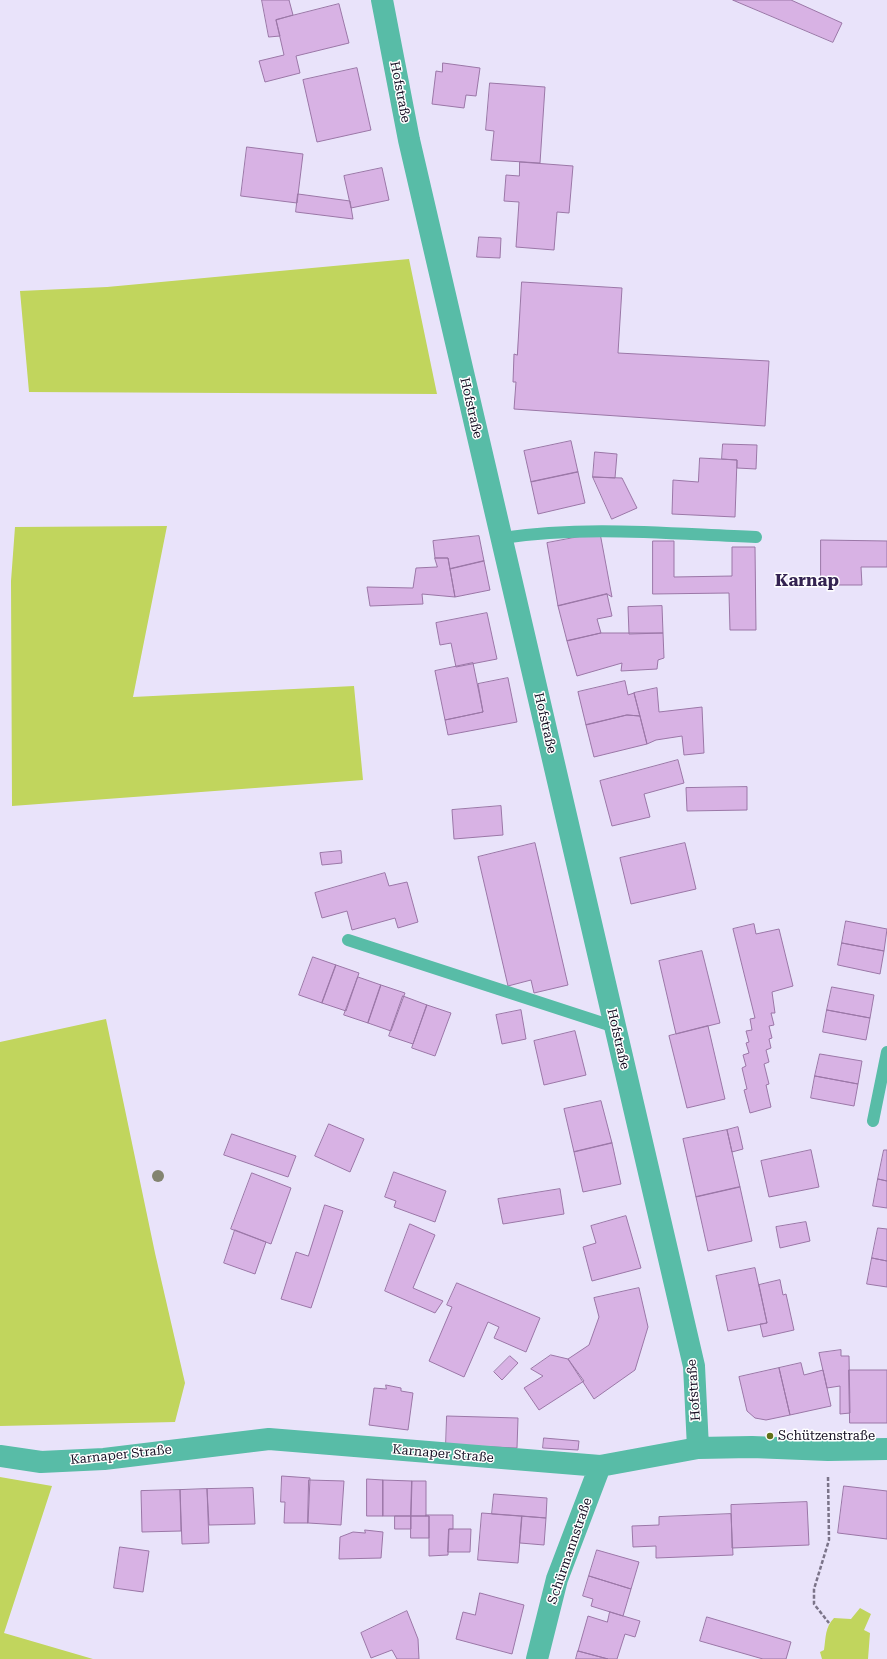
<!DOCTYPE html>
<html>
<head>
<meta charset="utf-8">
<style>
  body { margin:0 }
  canvas { display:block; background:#e9e3fa }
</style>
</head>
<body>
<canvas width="887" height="1659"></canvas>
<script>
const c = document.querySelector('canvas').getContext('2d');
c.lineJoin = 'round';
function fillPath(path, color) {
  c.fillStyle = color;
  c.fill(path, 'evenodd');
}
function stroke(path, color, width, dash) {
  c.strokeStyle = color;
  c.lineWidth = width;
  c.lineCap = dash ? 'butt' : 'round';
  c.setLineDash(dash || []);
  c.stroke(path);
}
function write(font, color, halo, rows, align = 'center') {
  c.font = font + ' "Roboto Serif",serif';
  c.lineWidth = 3;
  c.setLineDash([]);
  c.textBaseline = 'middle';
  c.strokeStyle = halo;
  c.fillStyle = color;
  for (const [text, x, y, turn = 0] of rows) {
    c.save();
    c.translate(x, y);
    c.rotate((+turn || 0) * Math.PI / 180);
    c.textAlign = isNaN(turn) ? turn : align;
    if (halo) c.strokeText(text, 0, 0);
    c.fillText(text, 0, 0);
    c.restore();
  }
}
fillPath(new Path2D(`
  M409,259L437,394L29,392L20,291L107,287Z
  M167,526L133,697L354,686L363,780L12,806L11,581L15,527Z
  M106,1019L155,1253L185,1383L175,1422L0,1426V1042Z
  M0,1477L52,1486L4,1633L93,1659H0Z
  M860,1608L871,1614L864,1630L870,1633L868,1659H822L820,1652L824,1650C826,1637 825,1627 834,1618L851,1619Z`), '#c1d55d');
const building = new Path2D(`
  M262,0H289L293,15L276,20L280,36L269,37Z
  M733,0H791L842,23L833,42Z
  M339,4L349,43L296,56L300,73L265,82L259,61L284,55L276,20Z
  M443,63L480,68L476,96L466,95L464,108L432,104L436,71L442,72Z
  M357,68L371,130L317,142L303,80Z
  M490,83L545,87L540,163L491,160L494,131L486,130Z
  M247,147L303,154L297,203L241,196Z
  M520,162L573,166L569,213L557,212L554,250L516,247L519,202L504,201L506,175L519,176Z
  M382,168L389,200L351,208L344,176Z
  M298,194L350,201L353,219L296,212Z
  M479,237L501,238L500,258L477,257Z
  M522,282L622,288L618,353L769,361L765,426L514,409L516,382H513L514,354L517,355Z
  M571,441L578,472L531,482L524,451Z
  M723,444L757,445L756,469L737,468V460L722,459Z
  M595,452L617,454L615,478L593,477Z
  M700,458L737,460L735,517L672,514L673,480L698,482Z
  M578,472L585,503L538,514L531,482Z
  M593,477L622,478L637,508L612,519Z
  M600,533L612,597L607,594L558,606L547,543Z
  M479,536L484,561L450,569L448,558H435L433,541Z
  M821,540L887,541V567H861L862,585H821Z
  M653,541H674V577L732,576V547H755L756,630H730L729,593L653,594Z
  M435,558H448L455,597L422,594L423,604L370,606L367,587L413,588L416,568L437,567Z
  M484,561L490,590L455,597L450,569Z
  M607,594L612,616L597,619L601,633L567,641L558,606Z
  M662,606L663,633L629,634L628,607Z
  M487,613L497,659L456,667L451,643L440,645L436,623Z
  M601,633H663L664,658L658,660L657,669L621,671L622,663L577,676L567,641Z
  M473,663L483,712L445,720L435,671Z
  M508,678L517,722L448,735L445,720L483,712L478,684Z
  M625,681L628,695L634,693L640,716L627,715L586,725L578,692Z
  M657,688L659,712L702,707L704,753L684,755L682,736L656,740L647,744L634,693Z
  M627,715L640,716L647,744L594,757L586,725Z
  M678,760L684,783L644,794L650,817L612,826L600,781Z
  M747,787V810L687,811L686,788Z
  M501,806L503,835L454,839L452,810Z
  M535,843L568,985L534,993L531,980L508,986L478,857Z
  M685,843L696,889L631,904L620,858Z
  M341,851L342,863L322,865L320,853Z
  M385,873L389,886L407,882L418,922L398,928L395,918L352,930L347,911L322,918L315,893Z
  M846,921L887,929L884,951L842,943Z
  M754,924L756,934L779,929L793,986L772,992L775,1013H771L774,1025L769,1026L772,1038L769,1039L771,1048L766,1050L769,1062L764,1064L769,1084L766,1085L771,1107L750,1113L744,1090L747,1089L742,1068L746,1066L743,1055L749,1053L746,1043L749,1042L746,1031L752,1030L750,1019L755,1018L733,929Z
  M842,943L884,951L880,974L838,965Z
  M702,951L720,1023L676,1034L659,961Z
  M313,957L336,965L322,1003L299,995Z
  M336,965L359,973L346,1011L322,1003Z
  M358,977L381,985L368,1023L344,1015Z
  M381,985L405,993L391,1031L368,1023Z
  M832,987L874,995L870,1018L827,1010Z
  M403,996L427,1005L413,1044L389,1036Z
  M427,1005L451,1013L435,1056L412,1048Z
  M521,1010L526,1039L502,1044L496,1015Z
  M827,1010L870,1018L866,1040L823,1032Z
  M708,1026L725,1099L687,1108L669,1036Z
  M575,1031L586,1075L544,1085L534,1041Z
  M820,1054L862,1061L858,1084L815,1076Z
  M815,1076L858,1084L854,1106L811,1098Z
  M601,1101L612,1143L574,1152L564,1109Z
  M329,1124L364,1139L350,1172L315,1156Z
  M738,1127L743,1149L732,1152L727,1130Z
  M727,1130L740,1187L696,1197L683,1139Z
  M232,1134L296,1156L288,1177L224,1155Z
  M612,1143L621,1184L583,1192L574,1152Z
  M811,1150L819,1187L769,1197L761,1161Z
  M884,1150H887V1181L878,1179Z
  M394,1172L446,1191L435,1222L394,1207L396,1201L385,1197Z
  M252,1173L291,1188L271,1244L231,1229Z
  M878,1179L887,1181V1208L873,1206Z
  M740,1187L752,1241L708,1251L696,1197Z
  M560,1189L564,1214L503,1224L498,1199Z
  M325,1205L343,1211L311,1308L281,1299L296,1252L308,1256Z
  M626,1216L641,1268L592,1281L583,1247L596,1243L591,1226Z
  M806,1222L810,1241L780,1248L776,1227Z
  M410,1224L435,1235L413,1288L443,1301L435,1313L385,1291Z
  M878,1228L887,1229V1261L872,1258Z
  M235,1230L266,1242L255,1274L224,1263Z
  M872,1258L887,1261V1287L867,1284Z
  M755,1268L767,1323L728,1331L716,1276Z
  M780,1280L783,1295L786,1294L794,1330L763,1337L760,1324L767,1323L759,1285Z
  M457,1283L540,1318L526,1352L494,1338L499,1327L488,1322L464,1377L429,1361L452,1307L447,1305Z
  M639,1288L648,1327L635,1370L594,1399L568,1359L589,1345L599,1317L594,1298Z
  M841,1350V1356H849L850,1413L840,1414V1386L827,1388L819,1353Z
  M551,1355L568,1359L584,1381L539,1410L524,1388L543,1376L531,1369Z
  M510,1356L518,1363L502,1380L494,1372Z
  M801,1363L804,1375L823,1370L831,1406L790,1415L779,1368Z
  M779,1368L790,1415L766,1420L755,1418L747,1411L739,1377Z
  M849,1370H887V1423H850Z
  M386,1385L401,1388V1391L413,1393L408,1430L369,1425L374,1388L386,1389Z
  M447,1416L518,1418L517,1448L446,1445Z
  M544,1438L579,1441L578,1450L543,1448Z
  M282,1476L310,1478L308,1523H284L285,1502H281Z
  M367,1479L383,1480V1516H367Z
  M309,1480L344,1481L341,1525L308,1523Z
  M383,1480L412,1481L411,1516H383Z
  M412,1481H426V1516H411Z
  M844,1486L887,1491V1539L838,1533Z
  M253,1488L255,1524L209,1525L207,1489Z
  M207,1489L209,1543L182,1544L180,1490Z
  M180,1490L181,1531L142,1532L141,1491Z
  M494,1494L547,1498L546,1518L492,1514Z
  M807,1502L809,1545L732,1548L731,1505Z
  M482,1513L522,1516L518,1563L478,1560Z
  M731,1514L733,1555L656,1558V1546L633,1547L632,1526L659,1525V1517Z
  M426,1515H453V1529H449L448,1555L429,1556V1516H426Z
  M395,1516H411V1529H395Z
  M411,1516H429V1538H411Z
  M522,1516L546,1518L544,1545L520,1543Z
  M449,1529H471L470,1552H448Z
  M365,1530L383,1532L381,1558L339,1559L340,1537L353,1532L365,1533Z
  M120,1547L149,1551L143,1592L114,1588Z
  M597,1550L639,1562L631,1589L589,1576Z
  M589,1576L631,1589L623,1616L591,1606L593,1599L583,1596Z
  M480,1593L524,1605L512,1654L456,1639L463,1612L475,1615Z
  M407,1611L418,1639L419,1659H397L392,1650L371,1658L361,1633Z
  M610,1612L640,1621L635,1637L625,1634L617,1659H608L578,1651L588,1616L607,1622Z
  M707,1617L791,1642L786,1659H763L700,1641Z
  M578,1651L608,1659H576Z`);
fillPath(building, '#d8b2e4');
stroke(building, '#9b77a7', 1);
stroke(new Path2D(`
  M828,1477L829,1540L814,1589V1604L829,1623`), '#7b7489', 2.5, [4, 2]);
stroke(new Path2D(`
  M502,538C586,525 672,534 756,537
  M348,940L615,1027
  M873,1121L887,1052`), '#58bca7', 12);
stroke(new Path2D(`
  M382,0L409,140L694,1366L698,1448
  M0,1456L41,1462L104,1459L269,1439L600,1466L698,1448L752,1447L828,1450L887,1449
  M537,1659L557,1579L600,1466`), '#58bca7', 22);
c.fillStyle = '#838470';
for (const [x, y] of [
  [158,1176]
]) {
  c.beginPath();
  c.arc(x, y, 6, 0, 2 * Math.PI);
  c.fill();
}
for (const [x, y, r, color] of [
  [770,1436,4,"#63701a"]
]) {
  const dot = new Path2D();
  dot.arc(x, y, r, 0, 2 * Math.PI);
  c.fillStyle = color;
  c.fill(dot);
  stroke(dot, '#fff', 1.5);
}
write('13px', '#171024', '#fff', [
  ["Hofstraße",400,92,79],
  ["Hofstraße",471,408,77],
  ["Hofstraße",545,723,77],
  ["Hofstraße",618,1039,77],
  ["Hofstraße",694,1390,-94],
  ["Karnaper Straße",443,1454,5],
  ["Karnaper Straße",121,1455,-6],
  ["Schürmannstraße",570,1551,-71]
]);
write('13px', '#171024', '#fff', [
  ["Schützenstraße",778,1436]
], 'left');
write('bold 17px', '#342351', '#fff', [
  ["Karnap",807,581]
]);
</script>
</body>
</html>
